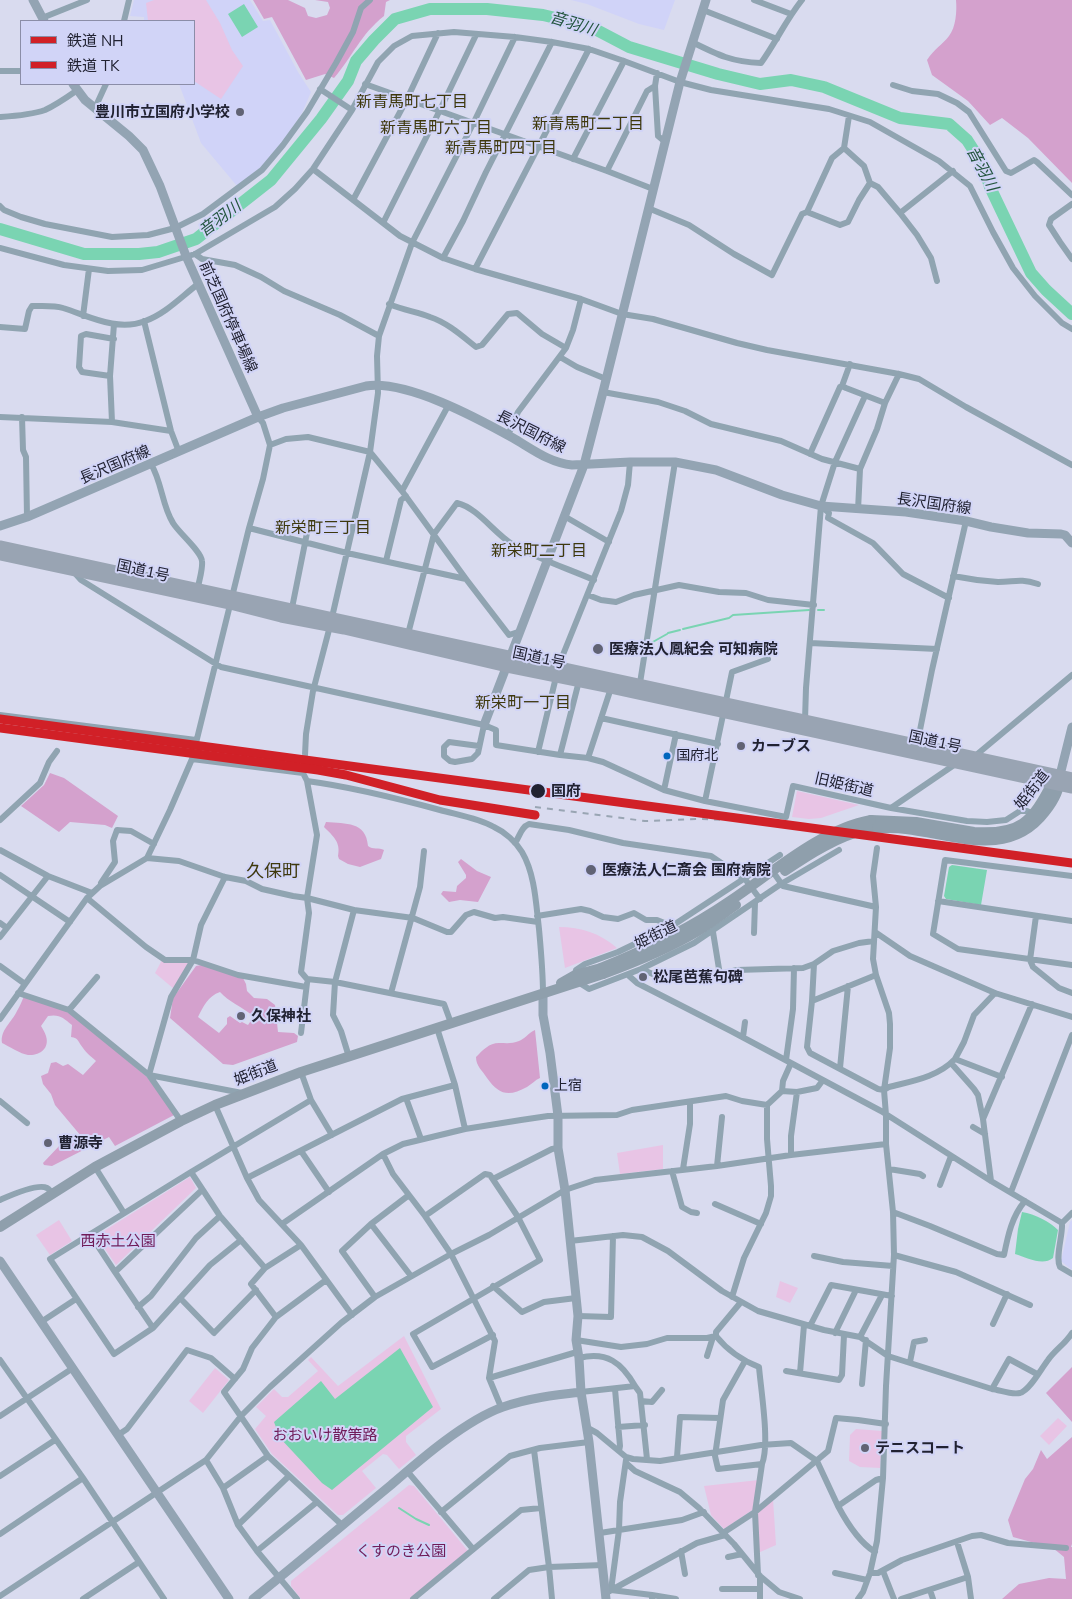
<!DOCTYPE html>
<html>
<head>
<meta charset="utf-8">
<style>
  body { margin:0 }
  #map { position:relative; width:1072px; height:1599px; overflow:hidden; background:#d9dbef; font-family:Mulish,"Noto Sans JP",sans-serif }
  canvas { display:block }
  .legend { position:absolute; left:20px; top:20px; width:175px; height:65px; box-sizing:border-box; background:#d1d4f7; border:1px solid #8b8da8; margin:0; padding:6px 9px; list-style:none; font-size:15px; color:#212232 }
  .legend li { display:flex; align-items:center; gap:10px; height:25px }
  .legend b { width:25px; border:1px solid #8b8da8 }
</style>
</head>
<body>
<div id="map">
<canvas width="1072" height="1599"></canvas>
<ul class="legend">
<li><b style="height:6px;background:#d12027"></b>鉄道 NH</li>
<li><b style="height:6px;background:#d12027"></b>鉄道 TK</li>
</ul>
</div>
<script>
const c = document.querySelector('canvas').getContext('2d');
c.lineJoin = 'round';
function fillPath(path, color) {
  c.fillStyle = color;
  c.fill(path, 'evenodd');
}
function stroke(path, color, width, dash) {
  c.strokeStyle = color;
  c.lineWidth = width;
  c.lineCap = dash ? 'butt' : 'round';
  c.setLineDash(dash || []);
  c.stroke(path);
}
function write(font, color, halo, rows, align = 'center') {
  c.font = font + ' Mulish,"Noto Sans JP",sans-serif';
  c.lineWidth = 4;
  c.setLineDash([]);
  c.textBaseline = 'middle';
  c.strokeStyle = halo;
  c.fillStyle = color;
  for (const [text, x, y, turn = 0] of rows) {
    c.save();
    c.translate(x, y);
    c.rotate((+turn || 0) * Math.PI / 180);
    c.textAlign = isNaN(turn) ? turn : align;
    if (halo) c.strokeText(text, 0, 0);
    c.fillText(text, 0, 0);
    c.restore();
  }
}
fillPath(new Path2D(`
  M134,0H250L263,21L270,20L298,72L311,92L302,113L284,140L261,168L237,186L201,143L179,84H194V21H144V17L130,16Z
  M571,0H675L664,30L639,24L587,4Z
  M1072,1220V1270L1061,1261L1070,1222Z`), '#d0d3f8');
fillPath(new Path2D(`
  M154,0H206L220,23L232,50L243,66L221,99L194,81V21H148L146,3Z
  M797,791L859,805L821,818L809,819L792,817Z
  M559,927C581,927 600,933 617,948L565,968Z
  M162,960L191,961L174,989L155,973Z
  M663,1145V1169L620,1174L617,1153Z
  M190,1177L196,1188L116,1265L96,1236Z
  M59,1220L72,1241L50,1255L36,1235Z
  M780,1281L798,1288L790,1303L776,1297Z
  M404,1336L441,1409L406,1436V1442L416,1455L399,1469L387,1455L383,1454L362,1471L376,1488L343,1515H338L272,1454L255,1429L266,1416L256,1407L274,1389L282,1397H288L318,1371L308,1360L311,1357L338,1386Z
  M215,1368L229,1380L203,1413L189,1401Z
  M1058,1418L1067,1426L1049,1445L1040,1436Z
  M856,1429L882,1431L880,1468L860,1467L849,1461L850,1435Z
  M759,1480L754,1509L724,1529L711,1515L704,1486Z
  M409,1485L414,1486L468,1551L414,1599H301L291,1586V1581Z
  M773,1499L776,1545L758,1553L757,1514Z`), '#e8c4e5');
fillPath(new Path2D(`
  M253,0H288L305,8L308,16L316,18L327,15L330,8L328,2L315,0H390L386,2L384,16C360,35 353,56 334,78L325,74L306,80L272,17L264,19Z
  M956,0H1072V183L1028,138L1002,118L990,125L968,101L932,75L927,60C934,49 942,45 949,36C956,27 957,11 956,0Z
  M50,773L64,778L118,816L112,828L105,825L70,822L59,832L21,806L44,785Z
  M326,822C346,824 366,821 368,846C373,850 379,847 384,850L381,859L360,867L348,864L339,859L338,856C341,842 333,836 324,827Z
  M461,859L477,871L491,877L478,902L460,900L449,902L441,894L443,891L456,892L457,886L466,878V875L458,862Z
  M201,965L243,978L246,984L247,991L254,998L267,999L275,1005L278,1032L294,1033L298,1036L297,1042L233,1065L223,1064L170,1018L173,998L196,966ZM220,992C229,1002 242,1007 252,1015V1019L248,1025L242,1022L240,1023L230,1016L227,1018V1024L219,1033L198,1017C203,1007 208,996 220,992Z
  M24,996L68,1011L147,1077L176,1114L115,1146L109,1137L52,1166L44,1165L43,1163L61,1144L76,1143L81,1136L55,1105L51,1094L43,1084L41,1076L48,1073L51,1063L56,1062L63,1066L68,1064L83,1075L96,1061C92,1057 86,1053 83,1048C78,1042 79,1038 71,1037L72,1025C63,1018 60,1014 48,1016L41,1026C43,1029 45,1033 46,1036C50,1049 39,1056 28,1055C21,1054 8,1046 2,1043C0,1030 12,1022 17,1011C20,1006 22,1001 24,996Z
  M535,1030L540,1078C535,1080 532,1084 527,1087C509,1097 499,1095 487,1078C482,1070 476,1066 476,1057C483,1050 489,1043 499,1043C506,1043 512,1044 519,1041C525,1039 528,1033 535,1030Z
  M1072,1367V1422L1046,1393Z
  M1072,1437V1544L1071,1547H1072V1599H1002L1019,1584L1049,1578L1066,1579L1064,1557L1053,1548L1013,1537L1008,1520L1025,1479L1033,1469L1041,1450L1047,1459Z`), '#d4a1cd');
fillPath(new Path2D(`
  M244,4L258,27L242,37L228,14Z
  M952,865L987,870L981,905L946,899L944,896L949,867Z
  M1022,1212C1035,1214 1050,1222 1058,1230L1053,1258C1043,1266 1027,1258 1015,1254L1018,1229Z
  M400,1348L433,1407L332,1490L322,1483L280,1438L274,1422L321,1381L335,1399Z`), '#7ad4b2');
stroke(new Path2D(`
  M818,610H824
  M683,629L729,618L733,615L809,610
  M668,633L680,630
  M651,643L667,634
  M399,1508L416,1519L429,1525`), '#7ad4b2', 2);
stroke(new Path2D(`
  M0,229L84,254H139L158,252L196,239L271,180L321,119L348,81L356,61L374,40L395,19L430,9H487L543,15L589,26L629,47L718,74L760,84L791,80L824,87L900,118L949,124L967,140L983,165L990,187L1031,273L1046,290L1072,314`), '#7ad4b2', 12);
stroke(new Path2D(`
  M754,0L791,14
  M703,10L777,39
  M42,18L87,0
  M124,21L129,0
  M692,42C718,55 732,62 761,63C776,42 786,20 802,0
  M0,71H21
  M657,73L655,86L658,136L664,141
  M365,84L607,171L653,189
  M893,85L912,91L938,94L957,103L969,112L1006,171L1011,173L1034,160L1037,162L1072,195
  M320,89L352,110
  M95,108L106,84
  M849,116L844,148L864,166L870,183
  M0,117C15,116 31,115 45,110C56,105 66,98 76,91
  M573,159L624,61
  M313,169L400,236L443,258L475,269L581,299L622,314L653,319L737,343L767,350L899,374L919,379L966,407L1072,465
  M607,171L647,91L655,86
  M353,200L407,99L438,33
  M1072,204L1051,219L1049,225L1060,242L1072,259
  M0,206L4,210L21,217L45,224L112,237L148,235L175,228L203,214L262,170L283,145L307,112L336,63L353,32L361,8L370,0
  M648,208L689,225L734,254L772,275L802,214L807,212L840,225L848,222L859,200L870,183L878,187L900,213L953,171
  M807,212L832,158L844,148
  M900,213L917,235L931,258L937,281
  M383,223L439,112L476,35
  M0,248L64,265L108,271L142,270L195,254L275,207L295,189L313,169L352,110L378,62L394,46L412,36L454,32L515,37L552,42L589,49L624,61L680,82L711,90L829,109L870,122L939,161L970,186L993,232L1013,268L1035,296L1062,323L1072,329
  M195,254L202,259L235,265L261,277L284,291L340,315L379,336
  M443,258L463,221L486,172L552,42
  M475,269L589,49
  M389,304C403,310 417,312 430,317C448,323 462,336 476,347L482,345L508,314L517,313L542,334L566,348
  M83,316L89,269
  M144,321L171,431L179,452
  M0,327L25,329L29,311L32,306C42,306 54,305 63,308C89,316 117,332 145,321C165,314 181,297 198,284
  M114,339L86,334L81,336L79,367L82,372L110,376L114,324
  M560,357L577,367L606,379
  M110,376L112,422
  M842,386L846,388L885,403
  M603,392L658,402L685,411L711,424L781,441L822,459L860,469
  M0,417L112,422L171,431
  M22,417L23,450L26,457L27,517
  M508,435L518,412L566,348L573,330L581,299
  M270,445L286,439L308,437L370,452L402,491L466,579L509,635L521,631
  M810,454L840,387L842,386L850,364
  M151,464C162,482 162,506 173,523C179,533 201,551 202,561C203,569 199,580 198,588
  M402,491L448,406
  M821,506L829,513L828,518L873,543L903,574L949,598
  M858,510L860,469L877,429L885,403L899,374
  M564,516L609,542
  M249,528L347,553L466,579
  M386,561L401,500L406,496
  M73,571L81,580L216,664L221,667L484,725L496,730V745L560,755L588,758L603,762L664,790L705,801L732,672L768,659
  M953,576C968,579 983,581 998,582C1015,582 1019,578 1038,584
  M588,595L601,600L616,602L634,595L679,585L719,592L746,593L768,600L814,605
  M292,608L308,528
  M408,634L434,534L457,503C478,508 494,533 512,544C535,558 569,569 594,580
  M810,643L937,649
  M558,667L621,511L628,485L630,462
  M640,683L675,462
  M0,715L196,740
  M601,718L718,744
  M805,720L806,688L821,506L835,462L865,396
  M917,745L932,670L966,521
  M479,746L449,742L444,747V756L450,761L455,762L472,759L478,753L484,725
  M538,752L556,677
  M560,755L579,681
  M975,756L1072,675
  M588,758L611,688
  M192,759L303,773
  M307,781C352,787 396,798 440,810C458,815 478,818 494,827C505,832 516,842 522,852C535,874 536,904 539,929C541,951 543,972 543,994
  M664,790L676,734
  M705,801L786,817L793,786L891,808L957,763
  M891,808L967,821L987,822L1006,820L1020,811H1027L1034,814
  M0,820L40,783L49,762L57,751
  M515,843C520,836 521,827 529,824L569,830L623,843L711,856L745,879L760,899
  M0,850L48,876L92,893
  M147,858L170,810L192,759L249,528L263,479L270,445L263,423L258,417
  M771,869L783,886L876,907
  M0,875L70,922
  M1072,876L945,860L933,934L958,949L1072,965
  M225,877L201,925L193,960L171,997L149,1075L242,1093
  M101,883L115,862L113,841L117,830L131,831L154,844
  M87,898L146,947L165,960H193L238,975L306,987
  M938,901L1072,921
  M537,916L581,909L590,911L603,917L618,919L634,913L646,920H657L672,926
  M1036,916L1030,960L1033,967L1059,988L1072,993
  M0,923L7,928
  M713,932L720,975
  M875,932L910,956L995,993L1072,1017
  M754,933L755,903
  M0,937L48,876
  M814,964L812,1001L807,1047L810,1053L878,1089L884,1090L889,1087C912,1081 938,1077 955,1059
  M0,966L25,984
  M641,969L655,975L704,978L737,970L803,968L814,964L833,951L859,943L874,941
  M575,975L576,970L585,964L618,952L672,926L780,855
  M628,975L637,983L731,1031L881,1111L991,1181L1062,1223
  M578,982L589,989L641,969L694,943L781,884L839,850
  M18,993L69,1010L149,1075L181,1121
  M391,993L420,887L424,851
  M995,993L974,1015L964,1042L955,1059L1002,1077
  M812,1001L876,975
  M69,1010L97,977
  M0,1019L87,898L100,886L147,858L179,861L225,877L246,881L262,889L293,896L307,898L317,835L307,781L303,773L305,755L306,734L313,691L330,626L370,452L378,393L377,356L379,336L412,243L473,124L515,37
  M451,1023L444,1004L335,982L307,979L301,972L309,913L307,898L354,910L413,918L447,932H451L466,915L474,912L495,918L503,917L538,922
  M437,1028L455,1085L465,1129
  M301,1033L307,983
  M743,1037L745,1022
  M349,1057L341,1031L333,1015L335,982L354,910
  M786,1060L793,1009L794,968
  M951,1063L974,1089L978,1095L983,1119
  M840,1068L848,986
  M301,1072L311,1100L332,1135
  M782,1091L783,1081L791,1063
  M406,1098L421,1139
  M0,1101L27,1123
  M215,1105L247,1178L259,1200L301,1245L352,1315
  M973,1127L985,1134
  M301,1151L329,1192
  M383,1154L393,1174L425,1216L451,1254L495,1341L489,1378L501,1407
  M791,1155V1136L797,1092
  M717,1166L722,1117
  M95,1167L124,1213
  M683,1169L690,1124V1102
  M889,1169L920,1174L923,1176
  M672,1171L682,1207L691,1212L697,1213
  M191,1172L50,1259L114,1354L153,1328L210,1265L241,1240
  M247,1178L402,1099L455,1085
  M493,1179L552,1149L558,1148
  M991,1181L983,1119L1032,1004
  M940,1185L951,1156
  M1011,1192L1072,1035
  M0,1200C9,1196 37,1183 47,1188C49,1189 51,1192 53,1194
  M715,1204L761,1224
  M893,1212L930,1226L997,1254L1004,1255C1008,1235 1012,1216 1025,1201
  M1072,1213L1062,1223C1063,1235 1055,1257 1060,1267L1072,1274
  M425,1216L485,1174L490,1175L518,1217L540,1260L413,1334L432,1367L493,1335
  M282,1224L383,1154L403,1144L465,1129L521,1120L548,1116L617,1115L632,1110L726,1096L742,1101L767,1105
  M371,1224L411,1276
  M90,1234L115,1272
  M570,1241L623,1235L642,1237L668,1251L722,1291L758,1311L824,1330L860,1337L888,1356L992,1389C1000,1390 1011,1395 1020,1393C1030,1390 1041,1369 1048,1360C1055,1350 1065,1344 1072,1333
  M894,1255L956,1272L1030,1305
  M814,1256L843,1262L893,1266
  M265,1268L220,1216L191,1172L311,1100
  M326,1280L276,1317L252,1348L243,1369L224,1392L268,1456L342,1525
  M493,1286L522,1312L544,1302L576,1298
  M375,1297L342,1251L371,1224L409,1195
  M732,1297L744,1258L766,1213L771,1196V1186L767,1139V1105L782,1091L797,1092L817,1088L823,1080
  M180,1298L214,1333L256,1290
  M741,1302L716,1332V1336C728,1351 741,1360 759,1367C761,1391 770,1444 762,1464L718,1469L715,1456L723,1400L745,1361
  M138,1307L151,1296L196,1238L220,1216
  M578,1316L611,1317L613,1236
  M276,1317L251,1284L265,1268L301,1245
  M41,1322L76,1299
  M993,1324L1007,1294
  M810,1326L831,1285L892,1296
  M153,1328L115,1272L202,1190
  M835,1333L856,1290
  M860,1337L882,1295
  M576,1340L621,1347L647,1344L667,1338H707L716,1336
  M707,1356L713,1337
  M579,1358C607,1351 622,1363 635,1386L581,1392
  M0,1360L83,1478L164,1599
  M910,1362L914,1342L925,1340
  M786,1371L839,1380L842,1375L844,1335
  M800,1373L804,1325
  M489,1378L577,1352
  M862,1384L866,1340
  M635,1386L640,1393L647,1459
  M615,1389L620,1446L619,1451
  M992,1389L1009,1359L1037,1374
  M641,1401L652,1402L662,1390
  M0,1416L73,1368
  M586,1427L597,1433L626,1457L633,1459L660,1461L761,1445L791,1443L817,1461L838,1506L876,1480L883,1478
  M618,1427L645,1425
  M118,1435L127,1429L187,1350L211,1358L235,1379
  M534,1450L549,1567L603,1565
  M677,1457L680,1417L720,1418
  M206,1460L223,1488L238,1525L257,1551L297,1599
  M626,1463L635,1471L680,1492L699,1508L734,1544L760,1576L779,1592L800,1599
  M407,1471L473,1549
  M0,1476L55,1440
  M223,1488L268,1456
  M838,1506C847,1523 859,1542 875,1552
  M441,1512L510,1456L540,1448L589,1442
  M238,1525L289,1476
  M619,1530L611,1590L652,1595
  M619,1530L620,1502L626,1460
  M600,1533L682,1520L704,1512
  M723,1533L755,1512L828,1451L836,1418L858,1420L886,1424
  M0,1534L83,1478
  M957,1542L968,1577L971,1599
  M257,1551L317,1502
  M681,1551L685,1574
  M728,1557L742,1554
  M883,1571L894,1599
  M835,1573L867,1580
  M870,1573H878L902,1560L972,1536L981,1535L1008,1543L1066,1548
  M758,1575L755,1512L762,1464
  M722,1589H760
  M930,1590L933,1599
  M606,1593L697,1543L725,1535
  M0,1596L206,1460L241,1416L270,1387L341,1323L375,1297L451,1254L489,1235L565,1190L595,1180L717,1166L791,1155L886,1144
  M652,1598V1595L676,1599
  M83,1599L139,1562
  M413,1599L521,1510L541,1508
  M494,1599L529,1570L549,1567L552,1599
  M760,1599V1576
  M858,1599L863,1592L870,1573L877,1541L883,1478L886,1386L894,1255L893,1212L886,1144V1115L884,1090L890,1048V1024L889,1013L876,975L873,959L876,907L873,876L877,848
  M901,1599L968,1577`), '#90a4b1', 6);
stroke(new Path2D(`
  M33,0L44,21
  M73,84L85,100L129,136L143,150L160,186L186,256L258,417
  M0,526L27,517L258,417L283,408L366,386C407,380 477,418 513,438C532,449 550,463 572,465L630,462H675L716,470L782,495L821,506L906,512L966,521L991,527L1028,533L1061,534L1065,535L1072,543
  M484,725L584,465L603,392L680,82L706,0
  M1060,775L1072,727
  M543,994V1015L550,1053L558,1116V1148L565,1190L578,1316L576,1340L579,1358L581,1392L589,1442L606,1599
  M0,1261L229,1599
  M253,1599C299,1562 345,1523 391,1485C421,1459 466,1420 503,1407C529,1398 555,1395 581,1392`), '#93a4b3', 9);
stroke(new Path2D(`
  M871,820L916,822L974,832C1020,835 1032,822 1052,783L1056,779
  M868,829C881,828 893,827 906,829C956,835 1009,859 1045,812C1053,802 1060,790 1060,777
  M561,983L575,975L601,968
  M0,1227L95,1167L181,1121L215,1105L301,1072L603,974`), '#8f9fac', 10);
stroke(new Path2D(`
  M0,546L1072,778
  M0,555L230,604L281,617L344,629L507,667L611,688L1072,788`), '#99a4b3', 11);
stroke(new Path2D(`
  M535,807L645,821L699,819L724,820`), '#99a5b3', 2, [6, 6]);
stroke(new Path2D(`
  M785,871C811,853 837,837 868,829
  M601,968C646,950 689,929 730,901C772,873 821,829 871,820
  M603,974C636,962 668,949 698,931C711,923 723,914 736,905`), '#8f9fac', 10);
stroke(new Path2D(`
  M0,719L1072,863`), '#d12027', 9);
stroke(new Path2D(`
  M0,728L318,770L346,775L440,800L535,815`), '#d12027', 9);
for (const [x, y, r, color] of [
  [240,112,5,"#616374"],
  [598,649,6,"#616374"],
  [741,746,5,"#616374"],
  [667,756,4.5,"#0065bd"],
  [538,791,8,"#212232"],
  [591,870,6,"#616374"],
  [643,977,5,"#616374"],
  [241,1016,5,"#616374"],
  [545,1086,4.5,"#0065bd"],
  [48,1143,5,"#616374"],
  [865,1448,5,"#616374"]
]) {
  const dot = new Path2D();
  dot.arc(x, y, r, 0, 2 * Math.PI);
  c.fillStyle = color;
  c.fill(dot);
  stroke(dot, '#d1d4f7', 2);
}
write('14px', '#212232', '#d1d4f7', [
  ["国府北",676,756],
  ["上宿",554,1086]
], 'left');
write('bold 15px', '#212232', '#d1d4f7', [
  ["豊川市立国府小学校",230,112,"right"],
  ["医療法人鳳紀会 可知病院",609,649],
  ["カーブス",751,746],
  ["医療法人仁斎会 国府病院",602,870],
  ["松尾芭蕉句碑",653,977],
  ["久保神社",251,1016],
  ["曹源寺",58,1143],
  ["テニスコート",875,1448]
], 'left');
write('15px', '#212232', '#d1d4f7', [
  ["前芝国府停車場線",228,317,66],
  ["長沢国府線",531,432,27],
  ["長沢国府線",115,465,-23],
  ["長沢国府線",934,504,8],
  ["国道1号",143,571,12],
  ["国道1号",539,658,12],
  ["国道1号",935,742,12],
  ["旧姫街道",844,785,13],
  ["姫街道",1032,790,-52],
  ["姫街道",656,935,-26],
  ["姫街道",256,1073,-21]
]);
write('bold 15px', '#212232', '#d1d4f7', [
  ["国府",551,791]
], 'left');
write('15px', '#701b59', '#d1d4f7', [
  ["西赤土公園",118,1241],
  ["おおいけ散策路",325,1435],
  ["くすのき公園",401,1551]
]);
write('italic 16px', '#23553e', '#d1d4f7', [
  ["音羽川",573,24,17],
  ["音羽川",982,169,62],
  ["音羽川",220,219,-37]
]);
write('16px', '#3e380d', '#d1d4f7', [
  ["新青馬町七丁目",412,102],
  ["新青馬町二丁目",588,124],
  ["新青馬町六丁目",436,128],
  ["新青馬町四丁目",501,148],
  ["新栄町三丁目",323,528],
  ["新栄町二丁目",539,551],
  ["新栄町一丁目",523,703]
]);
write('18px', '#3e380d', '#d1d4f7', [
  ["久保町",273,872]
]);
</script>
</body>
</html>
